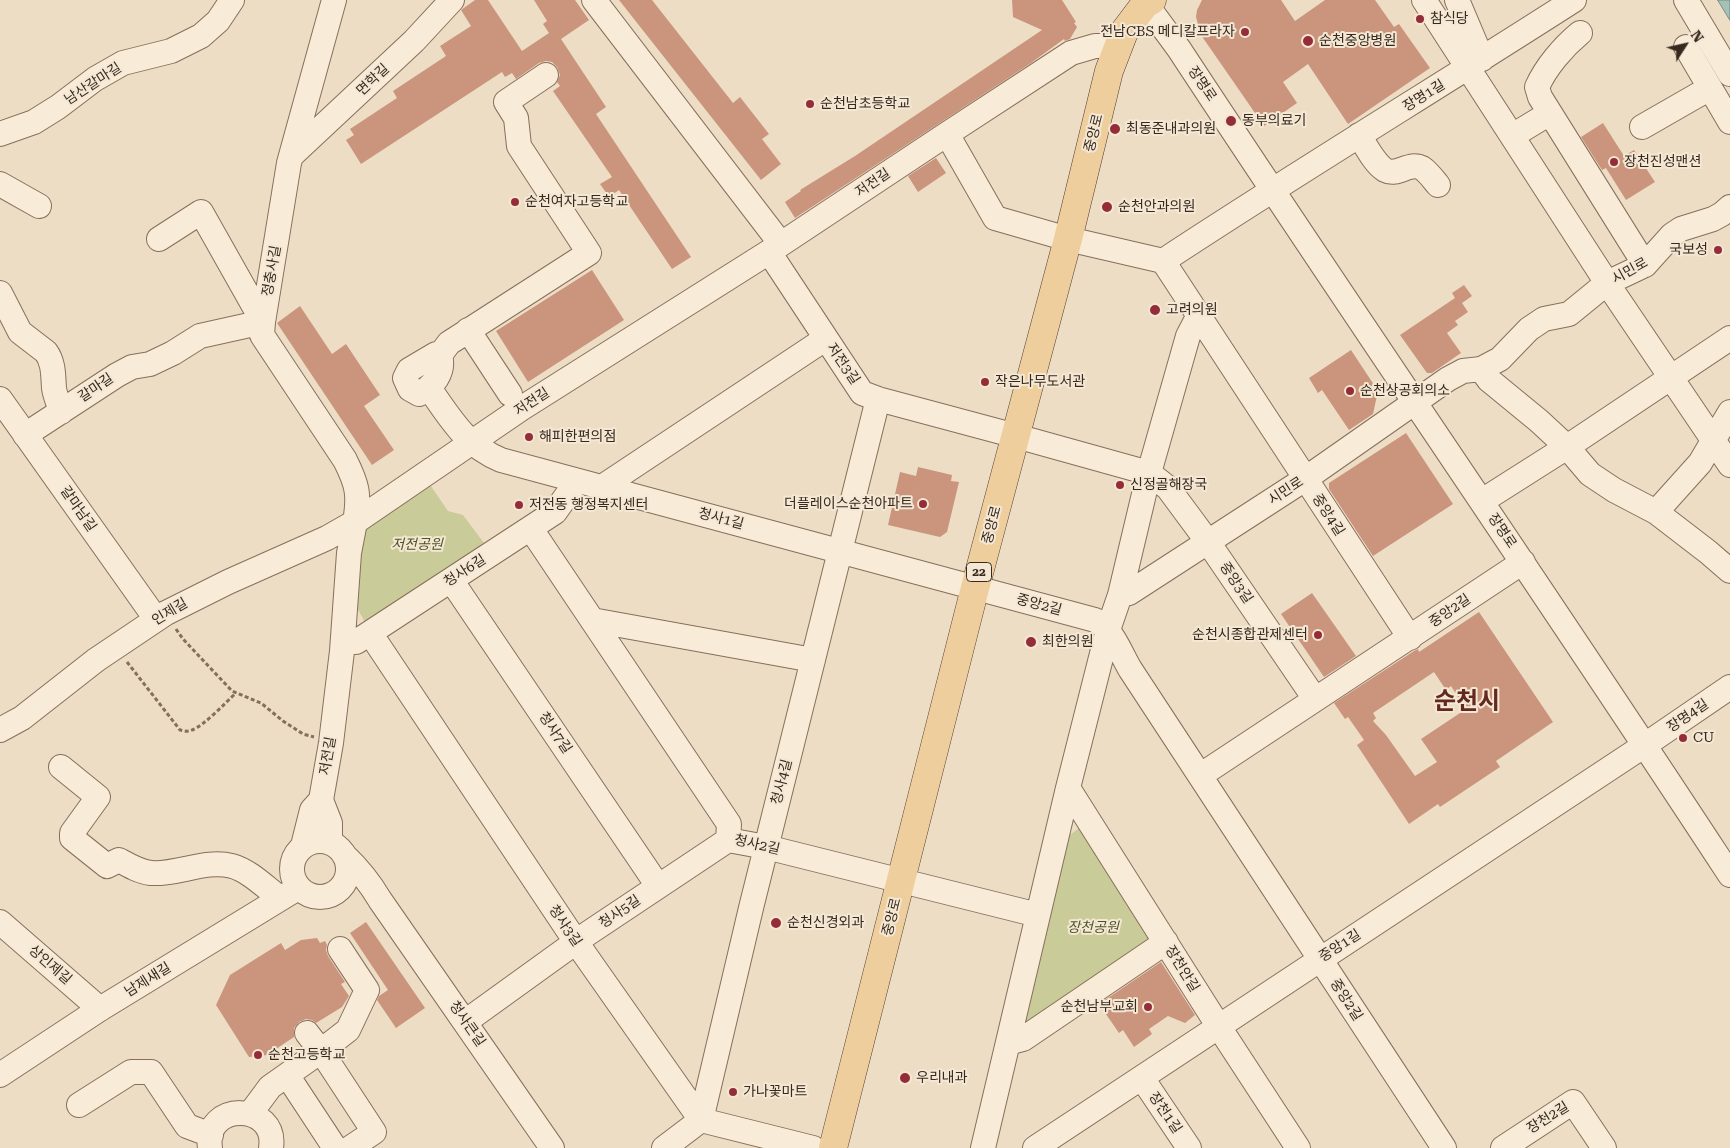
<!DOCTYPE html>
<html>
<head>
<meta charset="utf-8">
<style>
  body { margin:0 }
  #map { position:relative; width:1730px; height:1148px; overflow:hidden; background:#edddc5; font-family:"Roboto Serif",serif }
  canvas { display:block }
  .north { position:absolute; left:1660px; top:20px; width:50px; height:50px; -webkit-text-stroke:4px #f4e8d4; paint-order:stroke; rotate:55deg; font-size:14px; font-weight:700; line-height:20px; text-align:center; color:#38291f }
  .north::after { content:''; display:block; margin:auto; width:18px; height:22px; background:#38291f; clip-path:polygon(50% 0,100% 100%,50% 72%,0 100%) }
</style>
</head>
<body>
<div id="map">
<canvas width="1730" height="1148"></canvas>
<div class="north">N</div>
</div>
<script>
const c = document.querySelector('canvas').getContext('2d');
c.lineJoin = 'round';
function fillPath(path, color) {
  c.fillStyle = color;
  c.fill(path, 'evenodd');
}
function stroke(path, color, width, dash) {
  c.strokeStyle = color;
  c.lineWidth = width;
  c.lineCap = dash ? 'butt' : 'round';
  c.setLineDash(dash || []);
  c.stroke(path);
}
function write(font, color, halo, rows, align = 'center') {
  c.font = font + ' "Roboto Serif","Noto Sans KR",serif';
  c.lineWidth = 4;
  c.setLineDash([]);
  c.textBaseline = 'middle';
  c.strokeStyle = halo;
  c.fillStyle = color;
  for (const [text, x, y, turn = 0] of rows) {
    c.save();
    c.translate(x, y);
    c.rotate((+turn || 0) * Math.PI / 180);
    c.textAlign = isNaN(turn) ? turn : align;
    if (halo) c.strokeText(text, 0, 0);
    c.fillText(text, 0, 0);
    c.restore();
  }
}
fillPath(new Path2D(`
  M428,482L448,511L463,515L490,551L366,624L356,606L362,535L369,525Z
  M1083,825L1161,941L1021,1028L1062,841Z`), '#c9cb99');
const water = new Path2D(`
  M1718,0H1730V20Z`);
fillPath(water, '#a6c0b6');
stroke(water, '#6d8e83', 1);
fillPath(new Path2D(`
  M475,0H488L522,51L549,33L543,24L547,21L534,0H575L589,20L561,39L606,107L596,114L691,257L672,269L619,190L609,197L600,184L612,177L553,91L560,86L557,82L560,75L557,67L552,62L546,61L539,63L516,79L512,73L505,77L502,72L361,164L346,140L354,135L350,129L397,98L393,91L446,56L440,46L471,26L461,10Z
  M619,0H652L733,103L740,97L769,134L762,139L781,164L761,180Z
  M1012,0H1062L1076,22L1074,23L1077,27L1070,39L1065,41L1064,39L1031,63L795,218L785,202L801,191L800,190L855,156L1042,30L1013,17Z
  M1202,0H1281L1295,21L1325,0H1375L1394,27L1399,24L1430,68L1348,124L1308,64L1283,82L1297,103L1264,126L1201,35L1196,17L1197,10Z
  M1603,123L1624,156L1634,150L1655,182L1626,200L1606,168L1602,170L1581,137Z
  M936,158L946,173L918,192L908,176Z
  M592,270L624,320L528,382L496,331Z
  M1464,285L1472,296L1462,303L1468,312L1455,321L1458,325L1447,333L1461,353L1432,373H1427L1400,335L1455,298L1452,293Z
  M300,306L332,354L346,344L380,395L364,406L394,450L372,465L277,323Z
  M1351,350L1378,391L1373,414L1349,430L1322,390L1318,393L1309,378Z
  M1406,433L1453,504L1373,556L1329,489V483Z
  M918,467L952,475L951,481L959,482L947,532L940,537L888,525L900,472L916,476Z
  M1312,593L1356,656L1324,677L1281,614Z
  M1479,612L1553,722L1496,761L1500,767L1440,807L1438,804L1409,824L1357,745L1364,740L1348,717L1345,719L1334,703L1414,651L1418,649L1419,652ZM1434,672L1446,690L1451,686L1466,709L1421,739L1437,762L1415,776L1386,735L1373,721L1376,718L1373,713Z
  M366,922L425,1008L396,1028L377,1000L379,996L388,990L350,933Z
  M317,938L320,943L325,941L327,945L326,950L328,956L345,982L341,984L349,996L342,1007L316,1023L312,1020L306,1019L299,1022L294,1028V1037L267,1055L249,1057L216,1005L230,975L281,943L285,950L301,940Z
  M1161,962L1195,1015L1185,1023L1168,1016L1149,1029L1152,1034L1134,1047L1123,1030L1119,1033L1099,1004Z`), '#ca957c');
const minor = new Path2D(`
  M594,0L781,244
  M1143,0L1179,49C1361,326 1549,598 1730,875
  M1424,0L1607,283L1730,465
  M1457,0L1482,59
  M1686,0L1730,74
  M1686,47L1730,122
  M1550,113L1540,97L1537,87C1546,67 1563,47 1580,33
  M1642,127L1710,88
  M0,134L34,122L58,107L95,79L123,63L171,51L201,36L218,21L232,0
  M947,134L995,218L1068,239L1163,261L1410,638
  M1359,135C1366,146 1374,163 1385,170C1398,177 1409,161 1422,168C1428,172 1433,179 1438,185
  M1512,136L1550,113L1645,265
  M291,156L414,41L452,0
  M0,184L39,206
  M769,252L862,393L878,399L1016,436L1149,473L1168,488L1208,542L1315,699
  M1163,261C1298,172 1437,88 1574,0
  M0,293L20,332L46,352C54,363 53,376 54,388C55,396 59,404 61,412
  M468,330L510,394
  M436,354L440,355C445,373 433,386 419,394L410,389L405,378L409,370Z
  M440,355L449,343L460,336L589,253L519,146L516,118L506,102L546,75
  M1481,369L1489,380L1539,421L1567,447L1590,474L1614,490L1656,512L1708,552L1730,571
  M429,388C451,419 465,445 501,460L1095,620C1113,630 1120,652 1130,669L1444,1148
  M0,399L156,619
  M25,435L117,375L132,367L150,364L173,353L200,336L263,322L201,212L159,239
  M602,487L825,339
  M1482,501L1567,447L1730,338
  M1656,512L1700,463L1730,412
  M531,529L729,824L728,840
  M451,580L658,886
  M1120,595L1149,473L1188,336L1199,315
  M592,620L813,660
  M370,633L576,942L701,1120L813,1148
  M356,642L555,512L577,481
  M0,730L22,718L96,660L166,613L228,582L327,538L355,522C360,494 357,484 345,460L262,335L263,322L289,163L334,0
  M61,767L98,797L72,833V838L107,866L119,860C128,865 140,872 151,873C178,875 205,859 232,866C250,871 266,888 280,898
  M1201,775L1523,562
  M1068,788L1219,1027L1298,1148
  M321,800L330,823V843
  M728,840L766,847L1038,915
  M292 869a28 28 0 1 1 56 0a28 28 0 1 1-56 0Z
  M303,846L312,810L321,800L331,743L342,651L349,553L355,522L522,408L769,252L947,134L1071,53L1095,46H1117
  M344,855C359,869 370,883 380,900L552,1148
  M0,922L100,1009
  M465,1022L587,934L728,840
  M307,1033L321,1051L374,1132L350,1148
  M1008,1043L1023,1039L1166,942
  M0,1075L100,1009L298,888
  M287,1075L335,1148
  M1142,1078L1189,1148
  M79,1105L131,1072H151L187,1126L211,1135
  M250,1114L270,1087L321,1051L348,1030L367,990L340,949
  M210,1148C203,1101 278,1102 271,1148
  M664,1148L701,1120L751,908L878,399
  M983,1148L1068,788L1108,630L1120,595L1129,593L1305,479L1448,379L1463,371L1481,369L1500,359L1529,329L1544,319L1569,314L1607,283L1645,265L1672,235L1681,229L1713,219L1722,214L1730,207
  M1035,1148L1645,745L1730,687
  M1503,1148L1573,1102L1604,1148`);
const major = new Path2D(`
  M833,1148L975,588L1068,239L1109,71L1124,32L1145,4L1152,0`);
stroke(minor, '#876f5c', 26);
stroke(major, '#553e30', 29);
stroke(new Path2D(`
  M176,629L183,639L232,691L261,703L283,721L303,734L314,737
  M127,662L180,730C184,731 188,732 192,730C205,725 225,703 236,693`), '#876f5c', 3, [4, 2.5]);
stroke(minor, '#f8ebd8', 24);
stroke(major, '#efce9e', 28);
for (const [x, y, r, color] of [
  [1420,19,5,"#942d37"],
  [1245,32,5,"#942d37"],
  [1308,41,6,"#942d37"],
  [810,104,5,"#942d37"],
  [1231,121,6,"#942d37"],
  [1115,129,6,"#942d37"],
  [1614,162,5,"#942d37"],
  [515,202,5,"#942d37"],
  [1107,207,6,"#942d37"],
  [1718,250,5,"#942d37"],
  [1155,310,6,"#942d37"],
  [985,382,5,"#942d37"],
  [1350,391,5,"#942d37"],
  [529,437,5,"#942d37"],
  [1120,485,5,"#942d37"],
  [923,504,5,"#942d37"],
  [519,505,5,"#942d37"],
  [1318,635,5,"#942d37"],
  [1031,642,6,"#942d37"],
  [1683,738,5,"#942d37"],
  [776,923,6,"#942d37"],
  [1148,1007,5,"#942d37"],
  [258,1055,5,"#942d37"],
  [905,1078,6,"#942d37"],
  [733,1092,5,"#942d37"]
]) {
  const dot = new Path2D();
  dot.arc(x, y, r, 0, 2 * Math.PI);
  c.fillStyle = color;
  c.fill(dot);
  stroke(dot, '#f4e8d4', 2);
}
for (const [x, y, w] of [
  [979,572,25]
]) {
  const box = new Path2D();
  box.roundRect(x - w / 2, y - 9.5, w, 19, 4);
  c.fillStyle = '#f4e8d4';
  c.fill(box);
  stroke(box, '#38291f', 1);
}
write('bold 12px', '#38291f', null, [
  ["22",979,572]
]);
write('14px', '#38291f', '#f4e8d4', [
  ["참식당",1430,19],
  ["전남CBS 메디칼프라자",1235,32,"right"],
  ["순천중앙병원",1319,41],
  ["순천남초등학교",820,104],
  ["동부의료기",1242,121],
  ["최동준내과의원",1126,129],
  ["장천진성맨션",1624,162],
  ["순천여자고등학교",525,202],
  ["순천안과의원",1118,207],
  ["국보성",1708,250,"right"],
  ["고려의원",1166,310],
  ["작은나무도서관",995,382],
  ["순천상공회의소",1360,391],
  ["해피한편의점",539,437],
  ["신정골해장국",1130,485],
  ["더플레이스순천아파트",913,504,"right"],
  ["저전동 행정복지센터",529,505],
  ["순천시종합관제센터",1308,635,"right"],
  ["최한의원",1042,642],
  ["CU",1693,738],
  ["순천신경외과",787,923],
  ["순천남부교회",1138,1007,"right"],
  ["순천고등학교",268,1055],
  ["우리내과",916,1078],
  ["가나꽃마트",743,1092]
], 'left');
write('14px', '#38291f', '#f4e8d4', [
  ["면학길",373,80,-43],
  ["남산갈마길",93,84,-33],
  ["장명로",1202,84,56],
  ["장명1길",1424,96,-32],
  ["중앙로",1094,133,-76],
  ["저전길",873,183,-34],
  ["정충사길",272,271,-80],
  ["시민로",1630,271,-29],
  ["저전3길",843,364,56],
  ["갈마길",96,388,-34],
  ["저전길",532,402,-33],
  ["시민로",1286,491,-33],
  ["갈마남길",78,509,55],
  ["중앙4길",1328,515,57],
  ["청사1길",721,519,15],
  ["중앙로",992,525,-75],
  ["장명로",1502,531,56],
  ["청사6길",465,571,-33],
  ["중앙3길",1236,583,56],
  ["중앙2길",1039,605,15],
  ["중앙2길",1450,611,-34],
  ["인제길",170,612,-31],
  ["장명4길",1688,716,-34],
  ["청사7길",555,733,56],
  ["저전길",328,756,-80],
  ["청사4길",782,782,-76],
  ["청사2길",757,845,13],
  ["청사5길",620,912,-34],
  ["중앙로",892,917,-76],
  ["청사3길",565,926,56],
  ["중앙1길",1340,946,-33],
  ["상인제길",50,965,41],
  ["장천안길",1182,969,58],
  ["남제새길",148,980,-32],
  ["중앙2길",1346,1000,57],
  ["청사큰길",467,1024,55],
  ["장천1길",1165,1113,56],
  ["장천2길",1548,1118,-32]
]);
write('italic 14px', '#4c5426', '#f4e8d4', [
  ["저전공원",417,545],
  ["장천공원",1093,928]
]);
write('bold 24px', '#632820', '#f4e8d4', [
  ["순천시",1467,702]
]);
</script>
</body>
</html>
